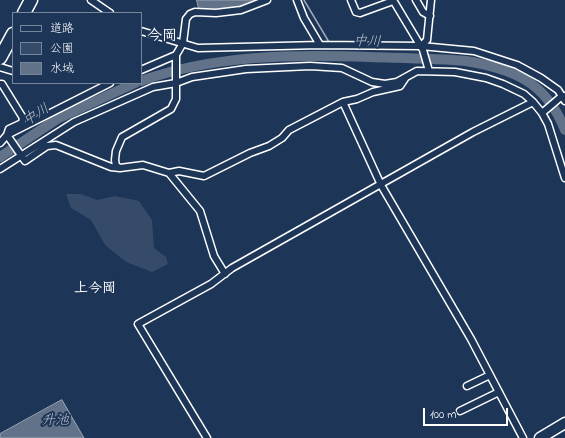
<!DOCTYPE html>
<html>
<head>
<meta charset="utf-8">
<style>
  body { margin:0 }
  #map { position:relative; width:565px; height:438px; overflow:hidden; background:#1d3557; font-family:"Indie Flower","Klee One",sans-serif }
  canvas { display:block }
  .legend { position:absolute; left:12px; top:12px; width:130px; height:72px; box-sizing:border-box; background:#1d3557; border:1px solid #77869a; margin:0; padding:5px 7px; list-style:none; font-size:12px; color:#fff }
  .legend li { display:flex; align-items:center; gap:8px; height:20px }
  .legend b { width:20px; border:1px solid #77869a }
  .scale { position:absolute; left:423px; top:408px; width:85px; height:18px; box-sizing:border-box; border:2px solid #fff; border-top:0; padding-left:5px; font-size:12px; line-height:14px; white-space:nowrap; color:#fff; -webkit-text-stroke:3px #1d3557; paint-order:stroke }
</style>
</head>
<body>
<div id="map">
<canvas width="565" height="438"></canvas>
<ul class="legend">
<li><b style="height:5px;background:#1d3557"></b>道路</li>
<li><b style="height:11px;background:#364b69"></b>公園</li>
<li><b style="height:11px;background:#617289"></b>水域</li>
</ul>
<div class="scale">100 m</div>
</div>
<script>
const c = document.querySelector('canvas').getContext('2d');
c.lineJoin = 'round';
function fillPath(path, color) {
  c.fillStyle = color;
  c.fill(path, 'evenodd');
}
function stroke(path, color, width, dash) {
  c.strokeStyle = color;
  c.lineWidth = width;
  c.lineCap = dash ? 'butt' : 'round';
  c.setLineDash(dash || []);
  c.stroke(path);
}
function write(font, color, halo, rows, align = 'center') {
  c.font = font + ' "Indie Flower","Klee One",sans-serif';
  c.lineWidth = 4;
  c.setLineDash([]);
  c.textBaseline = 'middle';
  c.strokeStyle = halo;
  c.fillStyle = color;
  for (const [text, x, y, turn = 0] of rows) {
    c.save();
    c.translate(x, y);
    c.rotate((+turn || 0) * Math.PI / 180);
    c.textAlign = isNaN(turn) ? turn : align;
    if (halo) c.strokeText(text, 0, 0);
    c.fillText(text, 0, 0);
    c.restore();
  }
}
fillPath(new Path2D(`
  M66,194H81L97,200L115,196L139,201L152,220L154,248L166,257L168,264L152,272L126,262L105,245L91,220L71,208Z`), '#364b69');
const water = new Path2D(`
  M197,0H261C241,7 220,13 199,9Z
  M62,400L84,438H0V434Z`);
fillPath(water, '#617289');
stroke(water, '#a0aab8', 1);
stroke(new Path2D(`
  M304,0L329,42
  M335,52L338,56`), '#a0aab8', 1.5);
stroke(new Path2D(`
  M141,81C214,55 292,54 369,57C401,58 434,58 466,61C514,69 546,82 565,130
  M0,157L57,119L135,83`), '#617289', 10);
const street = new Path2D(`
  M91,0L110,13
  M297,0L304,18L320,45
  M351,0L356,12L360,13L393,1
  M393,0L423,50L429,71
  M416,0L423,12L430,16
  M141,31L198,48L320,45L421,46L474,51L517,65L541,78L558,90L565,101
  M421,46L427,40L431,0
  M0,67L13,71
  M141,70L176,55
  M0,84H2L23,118L22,123L9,129L7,135L25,161L47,146L56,145L111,167L120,168
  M343,102L381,185L471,339L523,438
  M542,113L562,96H565
  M0,143L7,135L110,83
  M0,169L74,122L153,87L176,83L192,77L246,69L310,66L342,68L372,82L385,84L397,82L417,71L455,72L486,78L503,84L524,94L533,102L542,113L548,124L565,178
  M169,173L179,171L204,176L250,153L269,146L282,138L289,130L343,102L357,99L373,92L400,86L406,77
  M225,274L214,256L200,211L169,173L143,165L120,168L116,166L115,160L116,151L122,137L171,109L176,99V55L183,43L186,19L190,14L195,12L216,13L241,10L267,0
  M467,386L490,375
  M460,411L499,392
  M207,438L138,324L211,284L232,268L473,132L533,102`);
const primary = new Path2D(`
  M540,438L565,423`);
const highway = new Path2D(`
  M24,13L31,0
  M0,58L13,34`);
stroke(street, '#fff', 9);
stroke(primary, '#fff', 13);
stroke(highway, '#fff', 15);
stroke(street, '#1d3557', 6);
stroke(primary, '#1d3557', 10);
stroke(highway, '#1d3557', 12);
write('italic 14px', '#b8c0ca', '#1d3557', [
  ["中川",367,43,2],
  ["中川",37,116,-33],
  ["升池",55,422]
]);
write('bold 14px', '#fff', '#1d3557', [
  ["上今岡",95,290]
]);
write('bold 15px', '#fff', '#1d3557', [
  ["今岡",162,38]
]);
</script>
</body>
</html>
